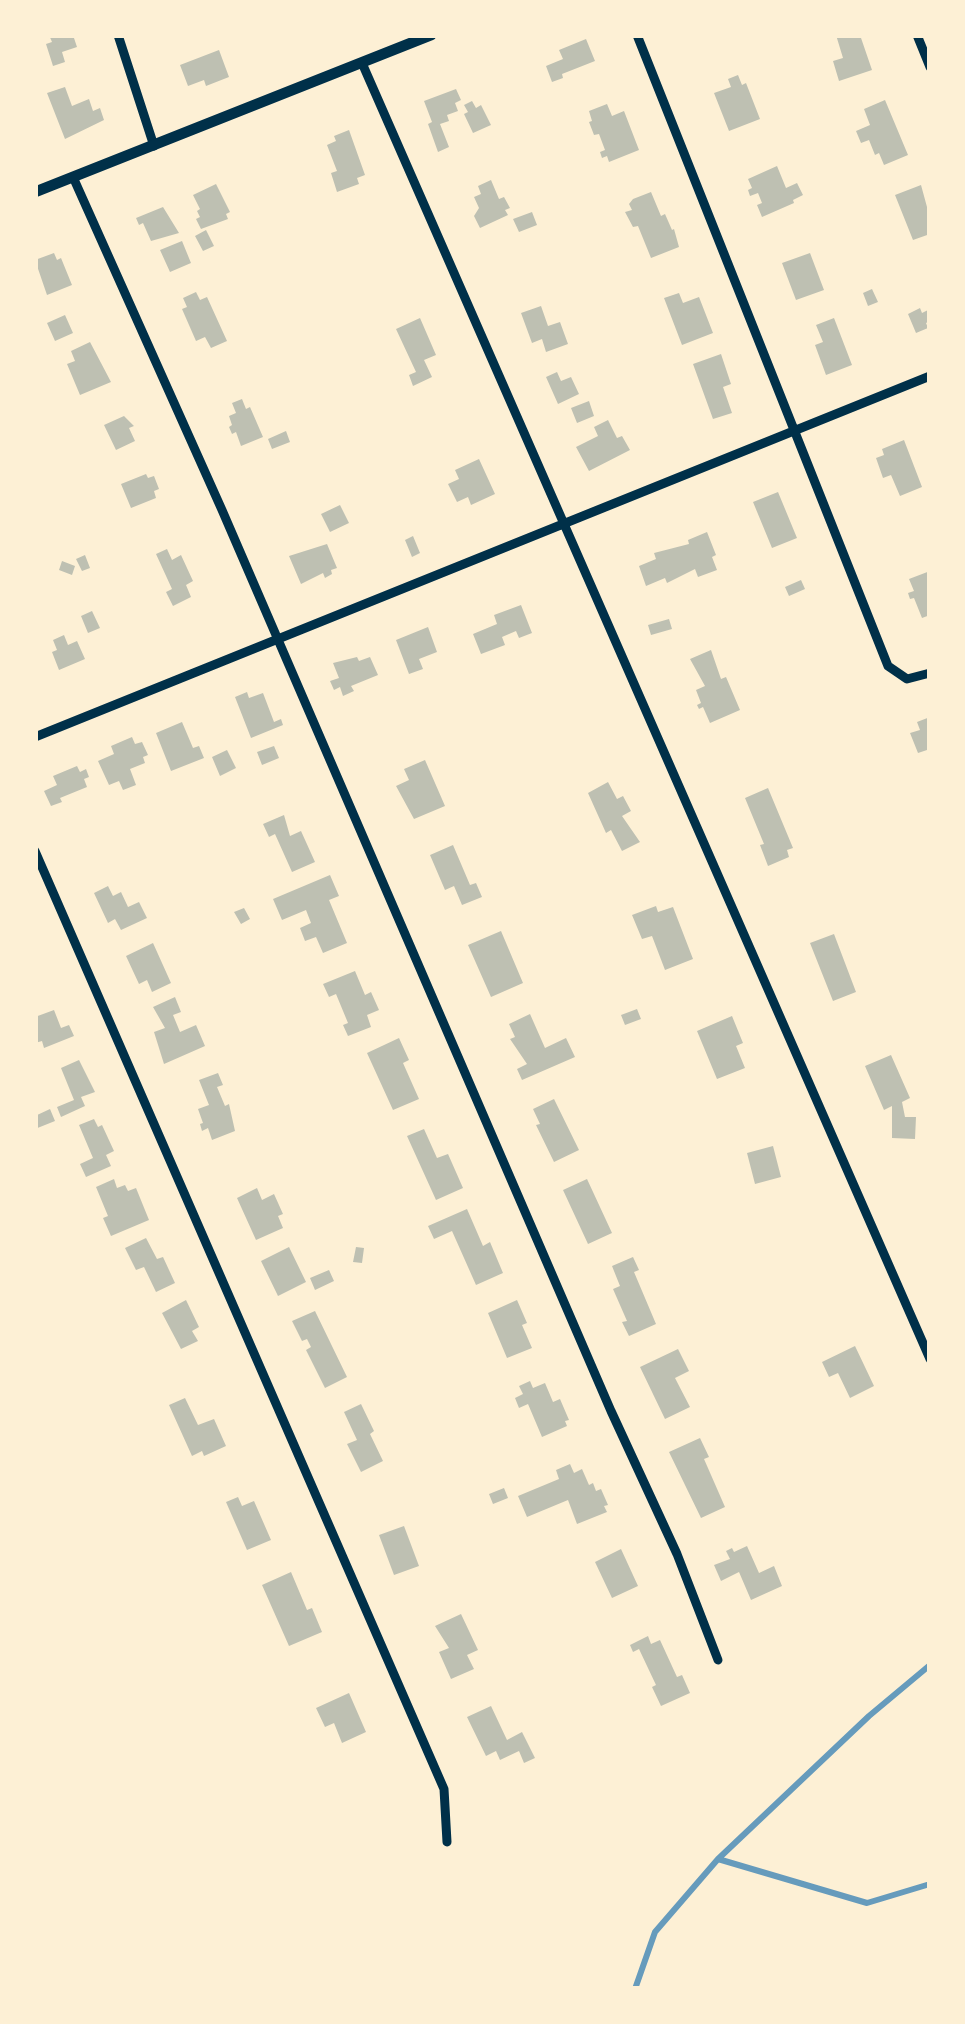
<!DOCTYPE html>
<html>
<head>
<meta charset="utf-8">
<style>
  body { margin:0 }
  #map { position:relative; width:965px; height:2024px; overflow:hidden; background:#fdf0d5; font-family:Barlow,sans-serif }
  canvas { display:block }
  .frame { position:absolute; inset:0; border:38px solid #fdf0d5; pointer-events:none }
</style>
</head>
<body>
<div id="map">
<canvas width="965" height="2024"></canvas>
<div class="frame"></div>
</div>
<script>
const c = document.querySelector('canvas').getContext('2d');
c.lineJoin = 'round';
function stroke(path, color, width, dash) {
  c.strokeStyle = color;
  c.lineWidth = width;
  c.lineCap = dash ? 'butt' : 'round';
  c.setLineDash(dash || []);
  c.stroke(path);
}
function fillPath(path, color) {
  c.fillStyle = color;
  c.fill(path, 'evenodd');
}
stroke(new Path2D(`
  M718,1859L867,1903L930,1884
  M635,1989L655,1932L718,1859L869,1716L930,1665`), '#669bbc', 6);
fillPath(new Path2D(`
  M49,35H73L77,47L62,52L65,62L53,66L46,44L52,42Z
  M836,35H860L872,70L839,81L833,61L843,58Z
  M586,39L595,61L562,74L563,78L552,82L546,66L563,59L559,50Z
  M219,50L229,77L206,86L204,80L188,86L180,65Z
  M738,75L742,85L746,83L760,119L729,131L714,93L731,87L728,79Z
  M65,87L72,106L89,99L93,111L100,108L104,120L65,139L47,93Z
  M456,89L461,100L455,103L458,111L447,115L449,121L440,124L449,147L438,152L428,124L432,122L424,101Z
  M885,100L908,155L884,165L879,153L875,155L869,140L861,143L856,131L870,125L864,109Z
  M472,101L476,108L481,105L491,125L473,133L464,114L468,112L464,105Z
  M607,104L612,116L624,111L639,150L609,162L607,156L602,158L600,152L605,150L599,134L594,135L589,122L592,121L589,111Z
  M349,130L365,175L357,178L359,184L337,192L331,173L337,171L327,145L336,141L334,136Z
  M777,166L786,188L797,183L803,195L793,200L794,203L762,217L757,205L762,203L758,193L750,196L748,190L752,188L748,179Z
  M491,180L499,199L504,197L510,208L505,210L508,215L480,228L474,216L479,208L474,197L481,194L478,186Z
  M216,184L230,212L226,214L228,219L201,229L196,219L200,217L197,211L200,209L193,195Z
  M921,185L930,218V234L913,240L895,195Z
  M651,192L661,216L665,214L672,230L674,229L679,247L651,258L638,226L633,227L625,212L632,210L629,204L633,199Z
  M163,207L179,233L151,241L143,223L139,225L136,218Z
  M532,212L537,225L519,232L513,219Z
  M206,230L214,246L203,251L195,236Z
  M182,241L191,263L170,272L160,250Z
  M54,253L57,260L61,258L72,285L47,295L35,260Z
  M810,253L824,290L796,300L782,263Z
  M872,289L878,302L868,306L863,293Z
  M196,292L200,300L207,297L227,341L211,348L205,337L196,341L182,309L187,307L183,298Z
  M679,293L683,303L699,297L713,333L682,345L664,298Z
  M541,306L548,326L560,322L568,344L546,352L542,339L532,343L521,313Z
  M920,308L922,313L930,309V321L926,323L928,328L916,333L908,314Z
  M65,315L73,333L55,341L47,323Z
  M420,318L436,355L424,360L432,377L413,386L409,375L416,372L396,329Z
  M834,318L852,365L826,375L815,345L823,342L816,325Z
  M90,342L111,382L80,395L67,364L75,361L71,351Z
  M721,354L731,384L723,387L732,413L713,419L693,364Z
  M557,372L561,381L571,377L579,394L558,404L546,377Z
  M242,399L246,409L250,407L263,437L241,446L236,432L232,434L229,427L232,425L229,416L236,413L232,403Z
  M589,401L594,416L577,423L571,408Z
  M124,416L134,426L129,428L135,441L116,450L104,425Z
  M608,420L617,438L622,436L630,450L589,471L576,447L598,436L594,427Z
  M286,431L290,442L272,449L268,439Z
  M904,440L922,487L900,496L891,475L883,478L876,458L884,455L882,449Z
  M479,459L495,494L471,505L468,497L457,502L448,484L459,479L455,470Z
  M146,474L148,478L154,476L159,489L154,491L156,498L131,508L121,484Z
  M778,492L797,538L772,548L753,502Z
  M340,505L349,523L330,532L321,514Z
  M707,532L716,555L712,557L717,570L698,577L695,569L667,583L665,578L646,586L639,566L656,559L654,553L689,544L688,540Z
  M413,536L420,553L412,557L405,540Z
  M327,544L337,568L331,570L332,574L325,578L323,573L301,584L289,556Z
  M167,549L172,560L181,555L193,581L186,585L191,597L173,606L166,592L172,589L156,554Z
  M85,555L90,568L82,571L76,559Z
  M62,561L75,566L72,575L59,570Z
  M930,571V615L922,618L914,598L910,599L908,593L914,591L909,579Z
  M801,580L805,589L789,596L785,587Z
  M521,605L532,633L519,638L516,631L502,637L505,645L481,654L473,634L497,624L494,615Z
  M92,611L100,628L88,633L81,616Z
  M669,619L672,629L651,635L648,625Z
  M428,627L437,652L419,659L423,669L409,674L396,640Z
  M64,635L68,645L77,641L85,659L59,670L52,652L57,650L53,640Z
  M711,650L721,679L726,677L740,710L710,723L703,707L699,709L697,705L701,703L696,690L705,686L690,659Z
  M357,657L359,661L370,657L378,675L351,686L354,691L343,696L340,687L334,690L330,681L339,678L333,663Z
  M247,692L249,698L263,693L274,722L281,719L283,725L251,738L235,697Z
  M930,717V749L918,753L910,733L920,730L917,722Z
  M182,722L193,748L199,746L204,758L171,771L156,733Z
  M132,737L135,744L142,742L148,755L143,757L145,763L130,769L136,785L123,790L119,781L109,785L98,761L114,754L111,746Z
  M274,746L279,758L262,765L257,752Z
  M227,750L236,768L220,776L212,757Z
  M425,760L445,806L414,819L396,786L409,780L404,769Z
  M77,766L80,772L86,769L89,777L84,779L87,787L60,798L62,802L51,806L44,791L57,785L53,776Z
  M608,782L617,799L623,796L631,811L622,816L640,842L622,851L611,830L606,833L588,793Z
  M768,788L793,848L787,850L789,857L768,866L760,845L764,844L745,798Z
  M284,815L290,836L301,831L315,862L292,872L275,834L269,837L263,824Z
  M453,845L470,885L476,883L482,897L462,905L454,886L445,890L430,855Z
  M330,875L339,896L329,900L347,943L323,953L316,937L305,941L300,928L311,923L306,910L282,920L273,899Z
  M108,886L113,896L121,892L128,907L139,902L147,918L121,930L115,919L108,923L94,893Z
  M656,906L658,912L673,907L693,959L665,970L652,936L642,939L632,915Z
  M244,908L250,919L241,924L234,912Z
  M501,931L523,983L491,997L468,945Z
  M834,934L856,992L833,1001L810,943Z
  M153,943L171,983L152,992L147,980L139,984L126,956Z
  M355,971L365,995L371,992L379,1010L367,1015L371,1027L348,1036L343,1025L348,1023L336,994L329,997L323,984Z
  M175,997L181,1012L173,1015L180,1032L196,1025L205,1046L164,1064L154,1032L165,1028L153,1007Z
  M637,1009L641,1019L625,1025L621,1015Z
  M54,1010L61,1028L69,1025L74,1036L44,1048L42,1041L35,1043V1017Z
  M530,1014L545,1048L566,1038L575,1057L522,1080L517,1069L527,1064L510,1039L515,1037L509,1024Z
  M732,1016L743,1043L736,1046L745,1068L717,1079L697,1031Z
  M399,1038L409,1060L403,1063L419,1099L393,1110L367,1053Z
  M891,1055L910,1098L902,1102L905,1117H916L915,1139L892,1138V1106L884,1110L865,1066Z
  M79,1060L95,1092L81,1097L85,1106L61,1117L57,1107L74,1100L61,1068Z
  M218,1073L223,1085L217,1087L225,1106L229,1104L235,1131L212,1140L208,1128L202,1131L200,1124L203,1123L198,1109L209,1105L199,1080Z
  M554,1099L579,1150L554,1162L536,1125L540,1124L533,1109Z
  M50,1109L55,1121L35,1129V1116Z
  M94,1119L98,1127L102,1125L114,1151L106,1155L111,1166L86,1177L80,1164L93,1158L79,1125Z
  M424,1129L437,1158L448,1154L463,1188L436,1200L407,1136Z
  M773,1146L781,1177L755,1184L747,1153Z
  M114,1179L117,1188L125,1185L128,1191L136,1188L149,1220L111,1236L103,1218L108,1216L96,1187Z
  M587,1179L612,1233L588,1244L563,1190Z
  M257,1188L262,1200L274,1194L283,1214L278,1216L283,1228L256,1240L237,1198Z
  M467,1209L483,1246L490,1242L503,1273L476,1285L452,1231L434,1239L428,1226Z
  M146,1238L157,1259L163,1257L175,1283L156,1292L144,1267L136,1270L125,1248Z
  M289,1247L306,1282L278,1296L261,1261Z
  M356,1247L364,1248L362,1263L353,1262Z
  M633,1257L639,1270L634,1272L656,1324L629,1336L622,1322L627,1321L613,1289L620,1286L612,1266Z
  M329,1270L334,1281L315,1290L310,1278Z
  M186,1300L199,1327L192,1331L198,1341L181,1349L162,1313Z
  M517,1300L527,1323L522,1325L532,1348L507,1358L488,1313Z
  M315,1311L347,1377L325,1388L306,1350L311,1347L307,1339L302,1341L292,1321Z
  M855,1346L874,1386L850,1398L838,1373L829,1377L822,1362Z
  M678,1349L689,1371L675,1378L690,1407L665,1419L640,1367Z
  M530,1381L533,1388L545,1383L553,1402L560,1399L569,1420L565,1421L567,1426L542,1437L528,1404L519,1408L515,1398L523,1394L519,1386Z
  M185,1398L198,1425L214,1419L226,1446L204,1456L202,1451L192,1456L169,1405Z
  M361,1404L374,1431L370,1434L383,1461L361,1472L347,1444L357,1440L344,1412Z
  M700,1438L709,1457L704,1459L725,1507L701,1518L669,1452Z
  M570,1464L574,1473L582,1469L589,1485L593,1483L596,1491L601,1489L608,1505L604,1506L607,1512L577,1524L568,1500L527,1517L518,1496L559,1479L556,1470Z
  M504,1488L508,1498L493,1504L489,1494Z
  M238,1497L242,1506L254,1501L271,1540L247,1550L226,1502Z
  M404,1526L419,1566L394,1575L379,1535Z
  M747,1546L759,1573L774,1566L782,1586L751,1600L739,1572L721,1581L714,1565L730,1559L726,1551L732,1548L734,1552Z
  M621,1549L638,1586L612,1598L595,1562Z
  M291,1572L307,1610L312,1608L322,1632L289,1646L262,1585Z
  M461,1614L478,1650L467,1655L474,1669L451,1679L439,1652L449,1648L435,1626Z
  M648,1636L651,1644L660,1640L677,1677L682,1675L690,1693L661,1706L652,1687L656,1685L639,1649L633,1652L630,1645Z
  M349,1693L366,1732L342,1743L334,1723L325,1727L316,1708Z
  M491,1706L507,1740L522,1732L535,1758L524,1763L519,1751L500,1760L496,1751L486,1756L467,1717Z`), '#bec0b2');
stroke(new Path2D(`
  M118,35L154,146
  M637,35L888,666L907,679L930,673
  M917,35L930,67
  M362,63L930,1359
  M73,177L222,510L611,1411L677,1554L718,1660
  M35,737L930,376
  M35,851L444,1789L447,1842`), '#003049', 9);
stroke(new Path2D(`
  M35,192L431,35`), '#003049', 11);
</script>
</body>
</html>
